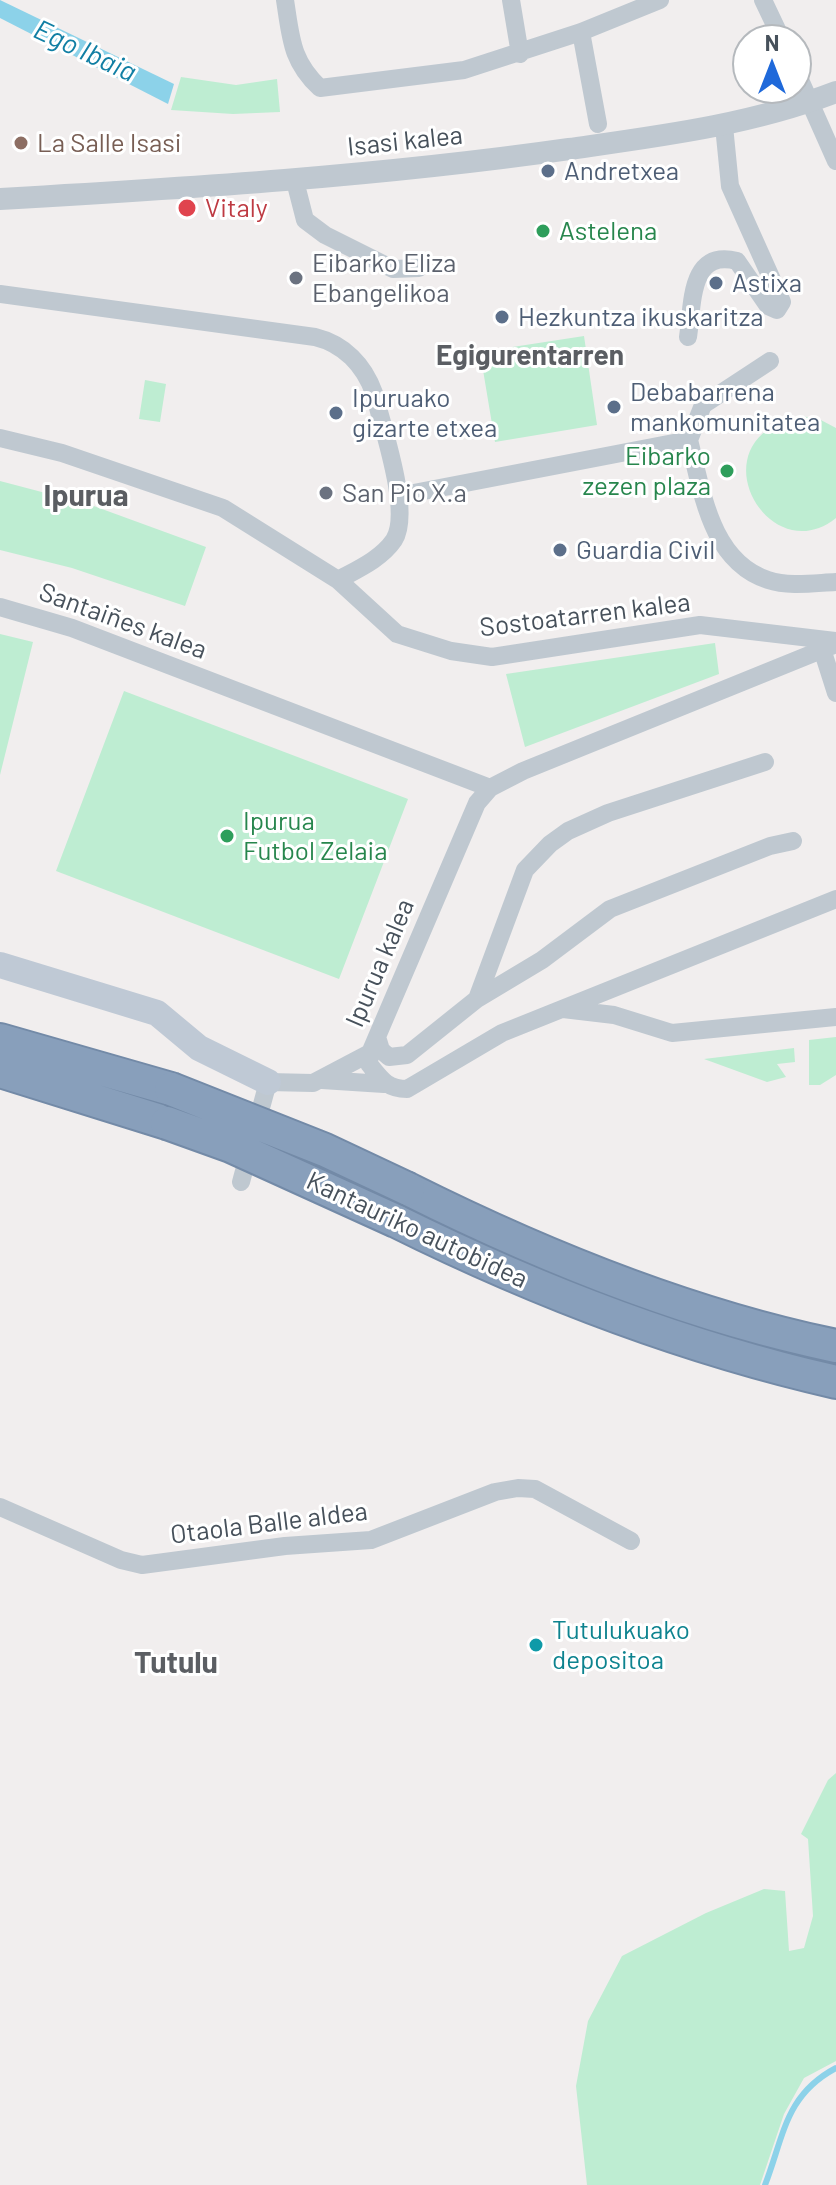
<!DOCTYPE html>
<html>
<head>
<meta charset="utf-8">
<style>
  body { margin:0 }
  #map { position:relative; width:836px; height:2185px; overflow:hidden; background:#f1eeee; font-family:Barlow,sans-serif }
  canvas { display:block }
  .north { position:absolute; left:732px; top:24px; width:80px; height:80px; box-sizing:border-box; background:#fff; border:2px solid #b5b9bd; border-radius:50%; rotate:0deg; font-size:22px; font-weight:700; line-height:32px; text-align:center; color:#47515b }
  .north::after { content:''; display:block; margin:auto; width:28px; height:36px; background:#1f69da; clip-path:polygon(50% 0,100% 100%,50% 72%,0 100%) }
</style>
</head>
<body>
<div id="map">
<canvas width="836" height="2185"></canvas>
<div class="north">N</div>
</div>
<script>
const c = document.querySelector('canvas').getContext('2d');
c.lineJoin = 'round';
function fillPath(path, color) {
  c.fillStyle = color;
  c.fill(path, 'evenodd');
}
function stroke(path, color, width, dash) {
  c.strokeStyle = color;
  c.lineWidth = width;
  c.lineCap = dash ? 'butt' : 'round';
  c.setLineDash(dash || []);
  c.stroke(path);
}
function write(font, color, halo, rows, align = 'center') {
  c.font = font + ' Barlow,sans-serif';
  c.lineWidth = 6;
  c.setLineDash([]);
  c.textBaseline = 'middle';
  c.strokeStyle = halo;
  c.fillStyle = color;
  for (const [text, x, y, turn = 0] of rows) {
    c.save();
    c.translate(x, y);
    c.rotate((+turn || 0) * Math.PI / 180);
    c.textAlign = isNaN(turn) ? turn : align;
    if (halo) c.strokeText(text, 0, 0);
    c.fillText(text, 0, 0);
    c.restore();
  }
}
fillPath(new Path2D(`
  M181,77L236,85L277,79L280,112L233,114L171,110Z
  M584,336L597,425L495,442L480,352Z
  M145,380L166,384L160,422L139,419Z
  M801,416L819,419L836,428V518C768,573 692,438 801,416Z
  M0,481L91,505L206,547L185,606L72,568L0,550Z
  M0,634L33,642L0,775Z
  M715,643L719,674L525,747L506,674Z
  M124,691L408,799L339,979L56,871Z
  M836,1037V1075L820,1085H809V1040Z
  M794,1048L795,1062L777,1064L786,1077L767,1082L704,1059Z
  M836,1773V2061L804,2078L784,2114L760,2185H587L576,2086L588,2021L622,1956L706,1913L764,1889L785,1891L789,1951L804,1948L813,1916L808,1839L801,1834L828,1780Z`), '#beedd2');
fillPath(new Path2D(`
  M0,0L174,84L168,104L0,18Z`), '#8cd2e9');
stroke(new Path2D(`
  M765,2185C784,2136 785,2095 836,2068`), '#8cd2e9', 6);
const motorway = new Path2D(`
  M0,1040L171,1089
  M0,1071L167,1123
  M408,1189C544,1257 687,1315 836,1346
  M396,1221C537,1291 683,1347 836,1382`);
stroke(motorway, '#738aa7', 36);
stroke(new Path2D(`
  M285,0C291,38 291,61 320,88L464,70L581,32L660,0
  M511,0L520,54
  M763,0L782,40
  M581,32L598,124
  M796,71L836,161
  M295,181L305,220L325,235L393,269L419,268
  M0,294L315,337C344,344 364,365 374,393C382,426 412,512 394,540C381,559 358,569 338,580
  M688,337C693,304 689,249 737,261L768,306L777,310L782,302L730,186L724,126
  M0,438L62,453L223,508L338,580L397,634L451,651L492,657L700,625L836,641
  M689,440C702,490 710,561 768,580C789,587 814,583 836,582
  M398,496L689,440L703,405L770,361
  M0,607L72,628L490,788
  M822,649L836,693
  M477,999L525,870L550,844L568,831L608,813L765,762
  M563,1009L614,1015L672,1033L836,1017
  M377,1037L381,1050L389,1057L407,1055L477,999L542,960L610,909L770,846L793,841
  M370,1053L369,1064C381,1079 387,1089 407,1089L502,1033L836,899
  M322,1080L384,1084
  M241,1182L268,1082L313,1083L370,1053L477,803L490,788L523,771L836,644
  M0,1507L121,1560L142,1565L285,1546L371,1540L495,1492L518,1488L535,1489L631,1541`), '#bfc8d0', 18);
stroke(new Path2D(`
  M0,199C190,188 380,176 569,149C660,136 750,125 836,92`), '#bfc8d0', 22);
stroke(new Path2D(`
  M0,965L157,1013L199,1048L268,1082`), '#bfc9d5', 26);
stroke(motorway, '#889fbb', 32);
const motorwayBridge = new Path2D(`
  M171,1089L325,1150L408,1189
  M167,1123L231,1146L396,1221`);
stroke(motorwayBridge, '#738aa7', 36, []);
stroke(motorwayBridge, '#889fbb', 32);
for (const [x, y, r, color] of [
  [21,143,8,"#8d6e63"],
  [548,171,8,"#5c6f8a"],
  [187,208,10,"#e0444e"],
  [543,231,8,"#2e9e5b"],
  [296,278,8,"#6b7280"],
  [716,283,8,"#5c6f8a"],
  [502,317,8,"#5c6f8a"],
  [614,407,8,"#5c6f8a"],
  [336,413,8,"#5c6f8a"],
  [727,471,8,"#2e9e5b"],
  [326,493,8,"#6b7280"],
  [560,550,8,"#5c6f8a"],
  [227,836,8,"#2e9e5b"],
  [536,1645,8,"#0f9aa8"]
]) {
  const dot = new Path2D();
  dot.arc(x, y, r, 0, 2 * Math.PI);
  c.fillStyle = color;
  c.fill(dot);
  stroke(dot, '#fff', 3);
}
write('26px', '#47515b', '#fff', [
  ["Isasi kalea",405,141,-6],
  ["Sostoatarren kalea",585,615,-7],
  ["Santaiñes kalea",123,621,20],
  ["Ipurua kalea",380,963,-67],
  ["Kantauriko autobidea",417,1230,25],
  ["Otaola Balle aldea",269,1523,-7]
]);
write('26px', '#785e54', '#fff', [
  ["La Salle Isasi",37,143]
], 'left');
write('26px', '#4e5e75', '#fff', [
  ["Andretxea",564,171],
  ["Astixa",732,283],
  ["Hezkuntza ikuskaritza",518,317],
  ["Debabarrena",630,392],
  ["mankomunitatea",630,422],
  ["Ipuruako",352,398],
  ["gizarte etxea",352,428],
  ["Guardia Civil",576,550]
], 'left');
write('26px', '#be3a42', '#fff', [
  ["Vitaly",205,208]
], 'left');
write('26px', '#27864d', '#fff', [
  ["Astelena",559,231],
  ["Eibarko",711,456,"right"],
  ["zezen plaza",711,486,"right"],
  ["Ipurua",243,821],
  ["Futbol Zelaia",243,851]
], 'left');
write('26px', '#5b616d', '#fff', [
  ["Eibarko Eliza",312,263],
  ["Ebangelikoa",312,293],
  ["San Pio X.a",342,493]
], 'left');
write('26px', '#0d838f', '#fff', [
  ["Tutulukuako",552,1630],
  ["depositoa",552,1660]
], 'left');
write('italic 28px', '#117fa4', '#fff', [
  ["Ego Ibaia",85,51,25]
]);
write('bold 28px', '#5b5e63', '#fff', [
  ["Egigurentarren",530,356]
]);
write('bold 30px', '#5b5e63', '#fff', [
  ["Ipurua",86,496],
  ["Tutulu",176,1663]
]);
</script>
</body>
</html>
